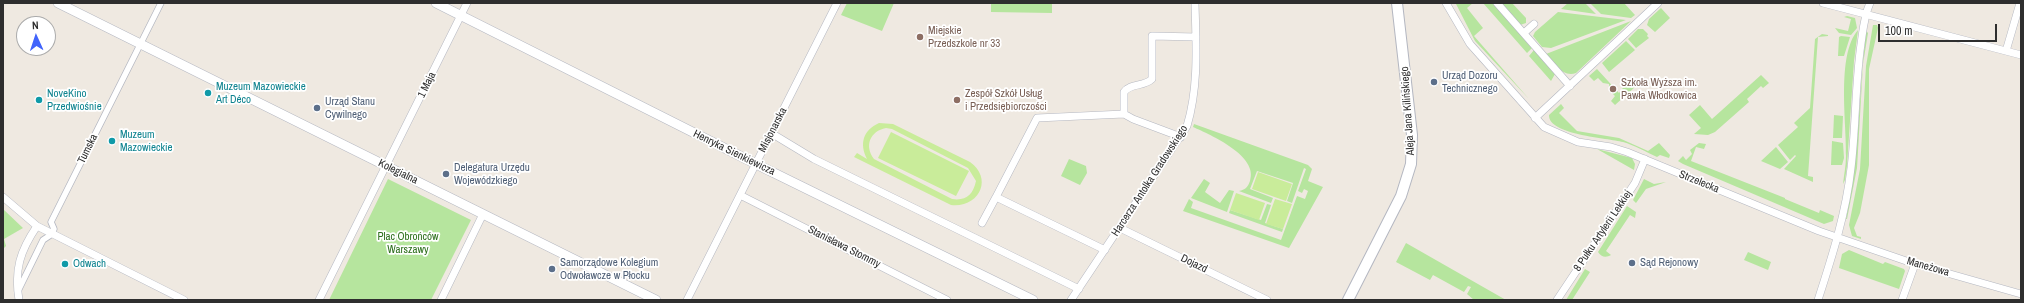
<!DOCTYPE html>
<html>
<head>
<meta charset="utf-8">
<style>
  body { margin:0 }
  #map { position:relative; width:2024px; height:303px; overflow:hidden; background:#efe9e1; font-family:"Archivo Narrow",sans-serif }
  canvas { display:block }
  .frame { position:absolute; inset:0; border:4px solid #2e2e2e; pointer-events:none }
  .north { position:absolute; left:16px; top:16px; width:40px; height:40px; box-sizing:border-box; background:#fff; border:1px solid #ababab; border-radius:50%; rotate:357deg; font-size:11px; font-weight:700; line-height:16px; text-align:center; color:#2e2e2e }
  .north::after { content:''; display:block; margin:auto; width:14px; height:18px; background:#4264fb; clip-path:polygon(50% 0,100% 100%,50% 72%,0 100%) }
  .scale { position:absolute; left:1878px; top:24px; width:119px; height:18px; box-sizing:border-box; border:2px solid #2e2e2e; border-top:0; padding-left:5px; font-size:12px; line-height:14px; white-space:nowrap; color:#2e2e2e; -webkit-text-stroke:3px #fff; paint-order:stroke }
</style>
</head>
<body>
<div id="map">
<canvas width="2024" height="303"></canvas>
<div class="frame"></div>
<div class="north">N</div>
<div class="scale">100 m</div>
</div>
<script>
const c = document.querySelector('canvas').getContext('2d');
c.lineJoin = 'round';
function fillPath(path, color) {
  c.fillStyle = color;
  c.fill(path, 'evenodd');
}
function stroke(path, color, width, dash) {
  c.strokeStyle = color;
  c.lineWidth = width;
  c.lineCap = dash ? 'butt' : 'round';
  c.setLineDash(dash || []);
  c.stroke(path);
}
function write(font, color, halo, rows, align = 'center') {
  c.font = font + ' "Archivo Narrow",sans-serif';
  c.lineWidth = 3.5;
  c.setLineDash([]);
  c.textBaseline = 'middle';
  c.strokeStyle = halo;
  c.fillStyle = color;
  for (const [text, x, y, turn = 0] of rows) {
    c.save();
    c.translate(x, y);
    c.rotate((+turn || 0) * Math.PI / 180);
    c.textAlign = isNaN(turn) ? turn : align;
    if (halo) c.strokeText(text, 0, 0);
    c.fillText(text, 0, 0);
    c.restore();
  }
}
fillPath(new Path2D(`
  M847,3H894L882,31L841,15Z
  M991,3H1052V13L991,12Z
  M1457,3H1473L1467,8L1483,28L1474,36L1529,99L1475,41L1456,4Z
  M1483,3H1494L1533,47L1527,53Z
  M1501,3H1512L1526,18V23L1520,25Z
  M1568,3H1585L1596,14L1561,9Z
  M1590,3H1624L1635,15L1631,18L1601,14Z
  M1661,8L1670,18L1655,32L1647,25L1649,19Z
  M1558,12L1626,20L1551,48L1542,47L1533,36L1535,32Z
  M1847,16L1855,18L1857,28L1851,35L1839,33L1835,28L1848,31L1851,19L1844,17Z
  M1631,21L1576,73C1563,78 1554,63 1546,54Z
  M1873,25H1877L1878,28L1869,69V165L1860,213L1854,228L1857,236L1861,237V239L1852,236L1849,225L1860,169L1866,66Z
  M1638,29H1643L1648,34L1647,36L1649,38L1636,48L1628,39Z
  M1858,30L1854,61L1847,166L1845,180L1843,184C1844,175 1846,165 1846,156C1847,124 1836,55 1858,30Z
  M1866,31L1868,33L1863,64L1857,168L1847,219H1846C1859,157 1859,94 1866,31Z
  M1822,34L1828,35V36L1818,37L1808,176L1813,177V182L1784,169L1796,156L1797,157L1795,155L1790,160L1778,145L1798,127L1794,123L1810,108L1815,39Z
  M1841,36L1850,37L1844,56H1838L1839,37Z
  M1626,41L1635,50L1609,72L1602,63Z
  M1534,50L1555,74L1551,81L1529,56Z
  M1597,69L1619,93L1629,80L1635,87L1615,105L1611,101L1615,96L1609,90V84L1603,83L1598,78L1594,81L1589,76Z
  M1761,75L1769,83L1763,88L1761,86L1747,99L1749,102L1715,132L1708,135L1694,134L1701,128L1689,115L1700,105L1712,119Z
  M1561,104L1564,108L1559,113L1577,131L1619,138L1648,151L1659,143L1670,155L1669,158L1660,155L1657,157C1646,152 1634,145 1623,142C1608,138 1548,135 1549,115Z
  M1834,115L1843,116L1842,138H1833Z
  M1194,124L1308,165L1312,169L1308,181L1323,187L1289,248L1183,211L1189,199L1193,202L1191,208L1281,240L1297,196L1305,199L1308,191L1304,189L1302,193L1298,191L1306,169L1304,168L1292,203L1287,201L1293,183L1257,171L1250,189L1273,198L1271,203L1239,191C1245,190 1248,187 1250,181C1259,156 1211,135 1193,127Z
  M1832,141L1843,143L1844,158L1842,165H1831Z
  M1699,143L1706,144L1704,149L1696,147L1691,161L1785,198V199L1819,213L1820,210L1834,216L1833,221L1824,224L1683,164L1678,161L1683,156L1686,160L1692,154L1690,150Z
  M1776,147L1788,162L1780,169L1761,161Z
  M1597,149L1632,158L1635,164L1634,170Z
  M1069,159L1086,166L1087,173L1080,185L1061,176Z
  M388,179L471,220L431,300H329Z
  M1204,179L1210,183L1205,192L1220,203L1229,190L1234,191L1227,212L1191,198Z
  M1644,179L1654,184L1666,182L1646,189L1636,203L1633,200Z
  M1267,204L1271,205L1265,223L1283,229L1282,232L1229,213L1230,210L1261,220Z
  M1627,206L1636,212L1635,218L1630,215L1606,251L1611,255C1606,258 1601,257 1598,252Z
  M3,209L23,228L4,239L6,246L3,249Z
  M1406,243L1506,300H1474L1467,294L1471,287L1468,286L1464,292L1433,275L1430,280L1396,262Z
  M1849,250L1883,264L1885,262L1904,269L1905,271L1899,289L1839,268L1842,254Z
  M1748,252L1771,262L1768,270L1744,260Z
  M1585,269L1590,272L1572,300H1566Z`), '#b6e59e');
fillPath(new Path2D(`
  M879,123L893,124L970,162C993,178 980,208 951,205L854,157L857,153L867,159C859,144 863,130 879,123ZM886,128L892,129L968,168L976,181C973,195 966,201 952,199L874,159C864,146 870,131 886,128Z
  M891,132L969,171L956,196L878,158Z
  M1258,172L1292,184L1286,201L1252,189Z
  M1236,193L1265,203L1259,220L1230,210Z
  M1275,199L1292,204L1283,229L1266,224Z`), '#c9ec9a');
const pedestrian = new Path2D(`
  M18,291L43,240L52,234L54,229L51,222L161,3`);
const minor = new Path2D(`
  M1446,3L1470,44L1544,127L1578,142L1611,147L1627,152L1819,231L1915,264L2021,294
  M1497,3L1570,86
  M1823,3L2021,55
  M1524,33L1534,24
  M2006,51L2020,3
  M1535,118L1658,3
  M771,133L814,159L1079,289
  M1181,137L1133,119L1124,114V92C1130,83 1144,87 1152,79V36L1196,37
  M740,195L947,300
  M3,197L37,226L184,300
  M996,197L1037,118L1124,114
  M982,223L996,197L1105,250
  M1120,228L1267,300
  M19,300C14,270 20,251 37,226
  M319,300L467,3
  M441,300L483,214
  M687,300L837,3
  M1071,300L1187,126C1199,86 1196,44 1195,3
  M1557,300L1635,183L1645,159
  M1818,300C1832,257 1846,213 1851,168C1856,127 1855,85 1861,44C1863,30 1864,16 1870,3
  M1902,300L1915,264`);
const tertiary = new Path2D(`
  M58,3L656,300
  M436,3L764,168L1033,300`);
const secondary = new Path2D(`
  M1348,300L1401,196L1411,164L1412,135L1397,3`);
stroke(pedestrian, '#b4b7c1', 7);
stroke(minor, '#b4b7c1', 8);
stroke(tertiary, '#b4b7c1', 10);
stroke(secondary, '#b4b7c1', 12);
stroke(pedestrian, '#fff', 5.5);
stroke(minor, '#fff', 7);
stroke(tertiary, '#fff', 9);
stroke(secondary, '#fff', 10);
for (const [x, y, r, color] of [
  [920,37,4,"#8d6e63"],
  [1434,82,4,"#5c6f8a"],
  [1613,89,4,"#8d6e63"],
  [208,93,4,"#0f9aa8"],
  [39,100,4,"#0f9aa8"],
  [957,100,4,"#8d6e63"],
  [317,108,4,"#5c6f8a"],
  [112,141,4,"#0f9aa8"],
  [446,174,4,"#5c6f8a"],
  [1632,263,4,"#5c6f8a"],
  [65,264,4,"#0f9aa8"],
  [552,269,4,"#5c6f8a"]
]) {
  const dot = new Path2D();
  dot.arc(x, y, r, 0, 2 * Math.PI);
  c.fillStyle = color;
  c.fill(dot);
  stroke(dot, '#fff', 1.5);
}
write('11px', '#785e54', '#fff', [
  ["Miejskie",928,31],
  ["Przedszkole nr 33",928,44],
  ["Szkoła Wyższa im.",1621,83],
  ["Pawła Włodkowica",1621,96],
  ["Zespół Szkół Usług",965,94],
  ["i Przedsiębiorczości",965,107]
], 'left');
write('11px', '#4e5e75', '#fff', [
  ["Urząd Dozoru",1442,76],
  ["Technicznego",1442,89],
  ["Urząd Stanu",325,102],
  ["Cywilnego",325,115],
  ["Delegatura Urzędu",454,168],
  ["Wojewódzkiego",454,181],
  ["Samorządowe Kolegium",560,263],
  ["Odwoławcze w Płocku",560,276],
  ["Sąd Rejonowy",1640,263]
], 'left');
write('11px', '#2e2e2e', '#fff', [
  ["1 Maja",427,85,-64],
  ["Aleja Jana Kilińskiego",1408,111,-94],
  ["Misjonarska",773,130,-63],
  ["Tumska",88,149,-64],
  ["Henryka Sienkiewicza",734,153,26],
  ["Kolegialna",398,172,26],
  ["Harcerza Antolka Gradowskiego",1150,181,-57],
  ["Strzelecka",1699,182,22],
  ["8 Pułku Artylerii Lekkiej",1603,231,-56],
  ["Stanisława Stommy",844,247,27],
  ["Dojazd",1194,264,26],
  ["Maneżowa",1928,267,16]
]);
write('11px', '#0d838f', '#fff', [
  ["Muzeum Mazowieckie",216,87],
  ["Art Déco",216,100],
  ["NoveKino",47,94],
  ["Przedwiośnie",47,107],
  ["Muzeum",120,135],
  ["Mazowieckie",120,148],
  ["Odwach",73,264]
], 'left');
write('11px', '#2c6e1b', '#fff', [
  ["Plac Obrońców",408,237],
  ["Warszawy",408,250]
]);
</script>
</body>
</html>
